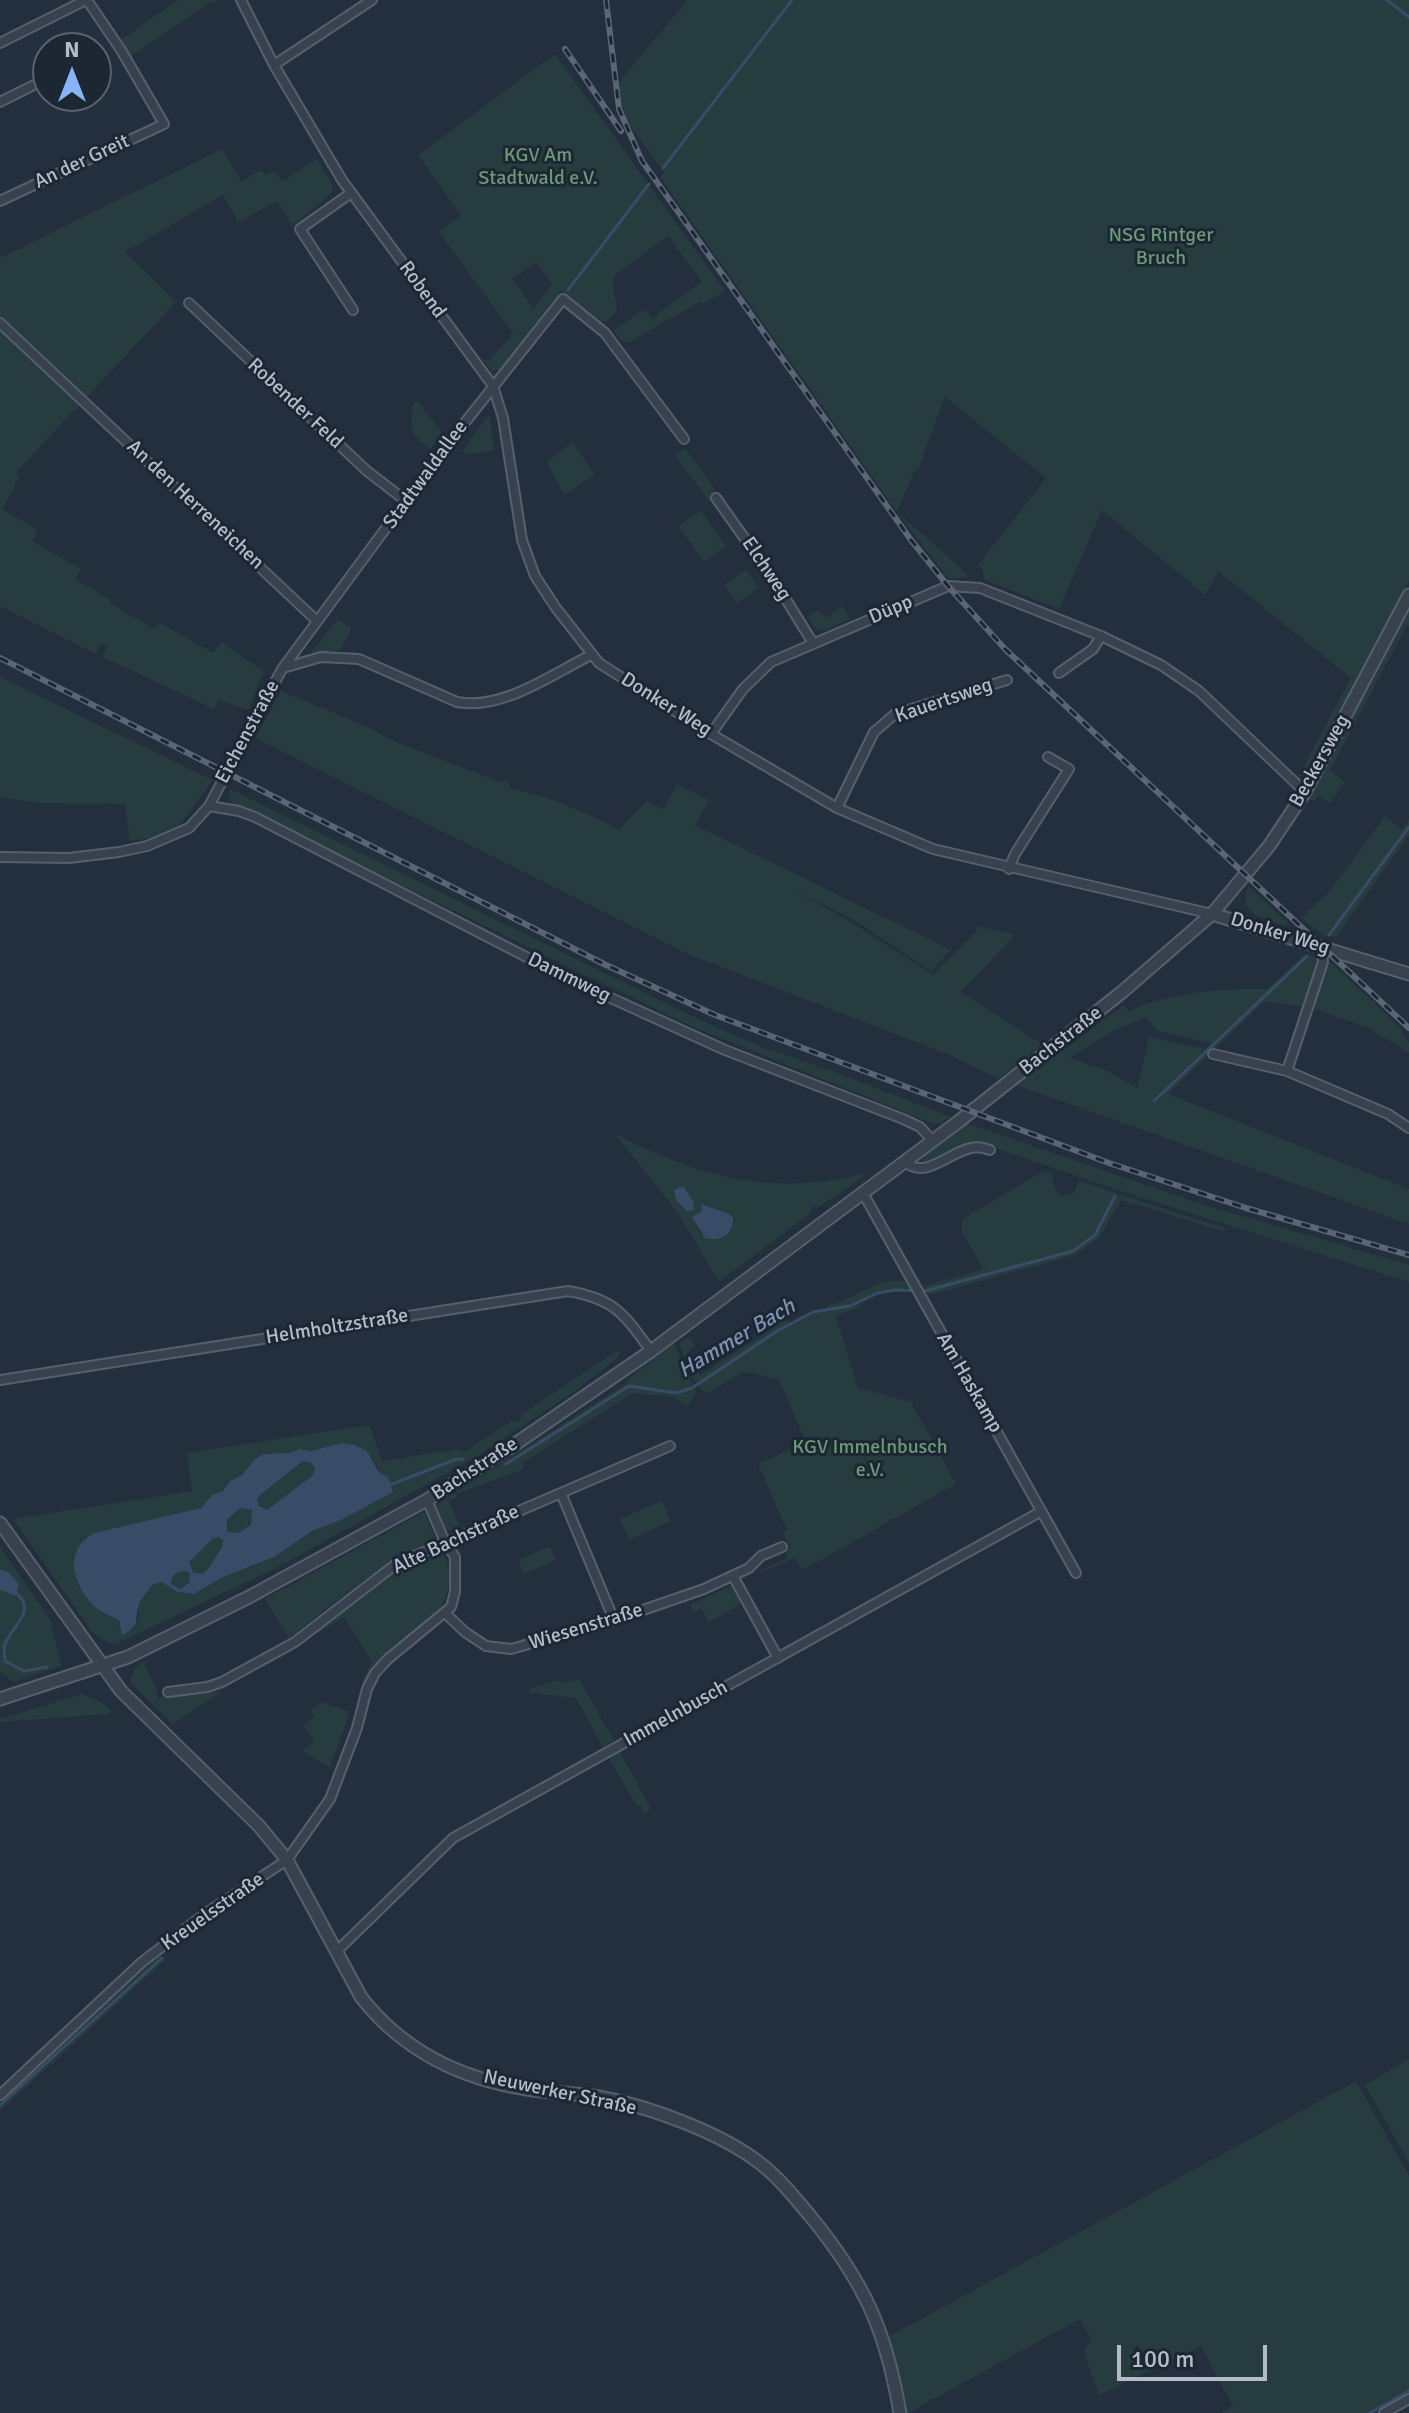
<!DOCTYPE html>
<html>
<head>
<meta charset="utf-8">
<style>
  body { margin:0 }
  #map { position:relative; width:1409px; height:2413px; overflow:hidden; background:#242f3e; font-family:Signika,sans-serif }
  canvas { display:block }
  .north { position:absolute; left:32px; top:32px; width:80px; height:80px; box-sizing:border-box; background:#1d2633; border:2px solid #59626f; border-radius:50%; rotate:0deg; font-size:22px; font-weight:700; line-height:32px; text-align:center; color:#b4bcc9 }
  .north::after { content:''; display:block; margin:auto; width:28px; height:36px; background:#8ab4f8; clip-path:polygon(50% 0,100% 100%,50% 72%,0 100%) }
  .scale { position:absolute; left:1117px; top:2345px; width:150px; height:36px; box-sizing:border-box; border:4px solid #b4bcc9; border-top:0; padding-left:10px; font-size:24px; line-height:28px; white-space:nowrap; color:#b4bcc9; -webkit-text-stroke:6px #1d2633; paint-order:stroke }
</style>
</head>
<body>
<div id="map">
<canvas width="1409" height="2413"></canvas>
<div class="north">N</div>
<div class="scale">100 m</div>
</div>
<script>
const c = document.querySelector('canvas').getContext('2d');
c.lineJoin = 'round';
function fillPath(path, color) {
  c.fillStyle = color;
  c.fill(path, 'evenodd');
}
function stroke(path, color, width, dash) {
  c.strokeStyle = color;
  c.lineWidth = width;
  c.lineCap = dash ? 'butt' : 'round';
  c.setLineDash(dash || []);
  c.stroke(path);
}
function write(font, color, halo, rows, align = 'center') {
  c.font = font + ' Signika,sans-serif';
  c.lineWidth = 6;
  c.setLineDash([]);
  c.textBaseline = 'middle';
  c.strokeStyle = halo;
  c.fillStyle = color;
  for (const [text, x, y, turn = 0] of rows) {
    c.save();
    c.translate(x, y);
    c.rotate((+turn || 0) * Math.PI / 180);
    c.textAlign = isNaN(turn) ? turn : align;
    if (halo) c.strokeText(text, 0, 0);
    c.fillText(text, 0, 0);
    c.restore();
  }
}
fillPath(new Path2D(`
  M178,0H222L211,2L131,56L121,40Z
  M688,0H1409V581L1306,774L1298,777L1351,678L1218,571L1205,595L1102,510L1059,609L985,580L983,570L977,566L1046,478L945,397L918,470H915L897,512L966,573L967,577L948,579L943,572L897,512L660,177L664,172L626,120L617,84Z
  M555,54L725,291L703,304L701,301L628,343L623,342L613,331L641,311H646L653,320L658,316L657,314L702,282L668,236L616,274L613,281L617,311L607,321H601L562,291L504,366L499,370L491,371L483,359L489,361L513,333L439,232L461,215L418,155ZM536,262L552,284L533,308L513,279Z
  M222,149L241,181L261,170L266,175L275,171L282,181L317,159L332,184L333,192L292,226L277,201L238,222L223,195L125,252L176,302L18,470L16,474L20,476L2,509L38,530L32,541L81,569L75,579L111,600L110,603L154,629L159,622L213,653L222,642L264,672C257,682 255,697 248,710L219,700L214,709L103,657L107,646L101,643L96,654L0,606V258Z
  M417,401L442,432L430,449C408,431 409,430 414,403Z
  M489,415L494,450L467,455L462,451Z
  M572,442L595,475L564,495L547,462Z
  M685,448L718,494L709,501L675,455Z
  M700,510L726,546L704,562L678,526Z
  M746,570L759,588L737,603L724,585Z
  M842,606L850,619L822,631L815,628L808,617L817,610L826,618Z
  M1409,609V626L1407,625L1330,770L1345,783L1329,803L1319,795L1315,801L1308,798Z
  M338,619L351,628L341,650L311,653Z
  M0,677L212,780H213L178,827L154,837L130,841L125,804L38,803L0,797Z
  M281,691L370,728L396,742L500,782L509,781V788C548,796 584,811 619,830L646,801L664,809L677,784L709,800L695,825L951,950L931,971L852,919L791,888L851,922L933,975L976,932L977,926L1015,935L961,992L1042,1044L999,1079L950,1055L688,954L255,738Z
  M230,789L696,1018L759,1046L837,1073L951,1117L941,1123H932L693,1027L234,804L229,799Z
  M1385,816L1402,829L1409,820V835L1336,937L1323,935L1301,918L1330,891Z
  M1248,886L1287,922V926C1266,920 1236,915 1248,886Z
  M1305,954L1320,959L1304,1007L1265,1001L1168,1094L1409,1189V1224L1016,1085L1124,1005L1129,1011C1173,991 1221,989 1267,989ZM1146,1017L1157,1031L1211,1043L1205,1049L1149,1037L1137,1088L1108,1071L1069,1058L1113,1031Z
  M1327,962L1333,964L1403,1030L1401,1032L1409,1043V1053L1367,1027L1311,1008Z
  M966,1123L1201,1204L1409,1265V1282L1124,1192L978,1142L970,1143L930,1161H923L922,1158Z
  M614,1133C699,1178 776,1198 870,1172L817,1208L815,1206L810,1209L812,1212L719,1282L678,1213ZM701,1205L711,1240L701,1234L692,1217L702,1211Z
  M1044,1171L1051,1174L1056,1191L1062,1196L1074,1193L1079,1181L1224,1228L1223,1231L1121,1200L1099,1238L1075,1255L929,1295L924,1286L983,1269L962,1231V1219Z
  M887,1281H906L912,1292C894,1288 876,1294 859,1301L860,1307L836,1316L858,1388L911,1402L956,1484L803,1570L795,1558L762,1572L761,1570L788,1558L785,1551L790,1548L783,1532L787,1530L758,1464L811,1440L810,1436L804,1438L779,1379L743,1372L706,1394L693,1379L679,1343L689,1337L695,1346L686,1353L700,1375L787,1319L789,1323L810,1312L827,1308V1306C848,1300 866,1288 887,1281Z
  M674,1343L696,1392L688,1405L673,1397L633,1393L522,1463L524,1469L456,1494L457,1497L449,1501L460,1526L450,1531L445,1528L436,1505L627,1383V1380Z
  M620,1349L618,1358L579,1388L479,1455L284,1564L116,1644L108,1643L92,1632L13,1519L192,1491L187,1453L369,1425L382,1461L458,1449L466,1451L512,1421L519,1422L521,1415ZM342,1443L372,1458C378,1471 388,1478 392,1492L341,1520L312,1531L274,1557L223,1577L194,1594L177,1592L162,1582L152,1585L138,1605L139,1619L119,1628V1621L85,1538L94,1533L201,1508L212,1495L223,1491L230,1481L242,1475L253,1460L263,1454L291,1453L300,1449L311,1451Z
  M303,1461L311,1463L315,1468L313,1475L267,1510L259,1505L257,1500L260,1495Z
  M662,1501L671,1521L629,1540L620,1519Z
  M240,1508L252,1510L251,1525L238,1533L226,1532C224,1521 231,1513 240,1508Z
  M424,1512L436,1540C381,1562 336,1602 289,1638L265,1599Z
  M218,1536L223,1540V1544L208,1569L202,1574L193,1572L188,1562L213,1538Z
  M550,1546L556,1560L524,1574L518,1560Z
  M0,1547L50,1619L62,1666L13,1682L0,1671V1590L16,1595L8,1572L0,1569Z
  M442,1552C449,1562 449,1571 449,1582C447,1623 402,1633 380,1660C374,1666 371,1674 368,1682H362L372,1662L344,1617L308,1639C339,1616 406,1555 442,1552Z
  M185,1571L190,1573L189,1583L180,1589L171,1584L172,1577L178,1572Z
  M730,1586L733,1587L741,1604L709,1622L701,1608L694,1612L690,1605Z
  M154,1657L144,1665L156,1687L158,1698L209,1690L220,1693L172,1724L132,1684L130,1678L136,1667Z
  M579,1679L614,1741L603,1747L576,1698L530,1693V1689L558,1680L560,1684Z
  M82,1694L103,1703L111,1711L108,1714L0,1722V1719Z
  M322,1702L350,1712L330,1767L302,1751L314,1742L303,1725L314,1717L310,1710Z
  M620,1752L651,1809L644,1813L640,1805L637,1806L609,1758Z
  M160,1954L165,1960L0,2111V2100Z
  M1409,2059V2163L1365,2085Z
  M1356,2081L1409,2176V2394L1374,2413H1221L1233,2406L1201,2346L1099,2395L1084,2352L1091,2339L1080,2319L908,2413L888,2337Z`), '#263c3f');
fillPath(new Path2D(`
  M683,1186L694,1203L693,1210L687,1211L676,1200L674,1190Z
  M701,1204L729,1214L733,1217C734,1235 720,1242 705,1238L692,1217L702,1211Z
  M342,1443L354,1445L367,1451L378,1471L388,1478L393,1492L341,1520L312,1531L274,1557L223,1577L194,1594L177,1592L162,1582L152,1585C148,1591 143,1597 140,1602C133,1617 143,1625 122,1635L119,1620C111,1616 98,1611 92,1604C72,1582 64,1549 94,1533L201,1508L212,1495L223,1491L230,1481L242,1475L254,1460L263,1454L290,1453L300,1449L311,1451ZM303,1461L311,1463L315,1468L313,1475L267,1510L259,1506L257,1500L260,1495ZM240,1508L252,1510L251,1525L238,1533L227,1532V1520ZM218,1537L223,1540V1545L208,1569L202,1574L193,1572L189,1562L213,1538ZM185,1571L190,1573L189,1583L180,1589L171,1584L172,1577L178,1572Z
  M0,1569L8,1572L19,1584L16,1596L0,1590Z`), '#394c67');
stroke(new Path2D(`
  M1387,0L1409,17
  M663,168L792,0
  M568,290L649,184
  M1329,935L1409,827
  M1154,1101L1307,956
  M506,1464L629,1386L676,1393L692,1388L777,1331L813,1312L850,1306L878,1293L895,1290L925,1291L1073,1251L1095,1235L1115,1196
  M387,1486L454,1460L463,1459
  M16,1593C40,1612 7,1629 4,1648C4,1653 5,1657 5,1661L24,1671L47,1667
  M215,1914L234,1899
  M0,2105L162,1958
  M1370,2413L1409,2391`), '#394c67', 3);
const minor = new Path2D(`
  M241,0L274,65L342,180L493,386L503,418L522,540L535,576L556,608L599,663L711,734L837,808L933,849L1212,914
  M0,43L86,0
  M274,65L372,0
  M0,102L48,78
  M351,193L300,229L353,310
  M0,201L164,124L121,50L87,0
  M189,303L367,471L406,501
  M0,323L317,621
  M716,498L772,577L813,643
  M283,668L321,657L359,659L457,702C502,711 552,674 591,655
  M1059,673L1093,649L1101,636
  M711,734L743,689L771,662L948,586L980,588L1101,636L1161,665L1199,691L1305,792
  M209,806L239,811L255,817L567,978L725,1050L903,1119L920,1127L933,1141
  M837,808L874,732L895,714L1007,680
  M0,857L69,858L119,852L147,846L189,828L209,806L282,669L451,440L563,299L605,333L684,439
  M1009,869L1015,854L1069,769L1048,757
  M1322,947L1323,962L1287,1071L1388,1114L1409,1128
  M1213,1054L1287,1071
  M905,1162C926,1180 949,1152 971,1148C978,1146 984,1148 990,1150
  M863,1193L1076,1573
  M0,1380L568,1291C615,1299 624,1314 651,1351
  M561,1493L614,1620
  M733,1576L778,1658
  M445,1613L465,1632L486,1646L511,1649L614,1620L704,1589L749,1568L761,1556L782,1547
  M168,1692L207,1687L222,1682L295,1642L396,1564L670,1446
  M337,1951L453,1838L1040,1512
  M0,2095L142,1962L206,1913L287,1860L330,1799L357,1728L367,1689L375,1673L388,1659L451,1607L455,1592V1557L445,1542L427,1500
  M1384,2413L1409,2399`);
const tertiary = new Path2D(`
  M1212,914L1409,974
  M0,1523L121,1691L259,1826L287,1860L361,1997C402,2050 461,2079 527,2089C551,2093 575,2093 599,2097C648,2106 722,2133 761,2164C780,2179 796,2199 811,2217C864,2282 886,2330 900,2413
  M0,1699L128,1657L249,1597L427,1500L508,1449L651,1351L958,1122L1122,992L1212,914L1269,846L1305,792L1409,595`);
stroke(minor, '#565f6c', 12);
stroke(tertiary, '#565f6c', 15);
stroke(minor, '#38414e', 8);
stroke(tertiary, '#38414e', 11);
const rail = new Path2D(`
  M606,0L619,109L642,161L911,540L948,586L1005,649L1409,1028
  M565,49L621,131
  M0,658L606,965L715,1015L1109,1163L1246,1208L1409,1255`);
stroke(rail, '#5a6575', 6);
stroke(rail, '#1d2633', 3, [9]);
write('20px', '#6b9a76', '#1d2633', [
  ["KGV Am",538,156],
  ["Stadtwald e.V.",538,179],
  ["NSG Rintger",1161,236],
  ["Bruch",1161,259],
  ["KGV Immelnbusch",870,1448],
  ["e.V.",870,1471]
]);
write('20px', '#b4bcc9', '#1d2633', [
  ["An der Greit",82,162,-25],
  ["Robend",422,290,54],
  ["Robender Feld",295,404,43],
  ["Stadtwaldallee",426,475,-54],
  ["An den Herreneichen",195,505,43],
  ["Elchweg",766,569,56],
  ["Düpp",891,610,-23],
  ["Kauertsweg",944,701,-19],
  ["Donker Weg",666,705,32],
  ["Eichenstraße",248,732,-62],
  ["Beckersweg",1320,761,-61],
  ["Donker Weg",1280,934,17],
  ["Dammweg",569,978,26],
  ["Bachstraße",1061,1041,-38],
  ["Helmholtzstraße",337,1327,-9],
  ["Am Haskamp",969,1383,60],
  ["Bachstraße",475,1469,-33],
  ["Alte Bachstraße",456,1540,-25],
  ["Wiesenstraße",586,1627,-17],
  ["Immelnbusch",676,1714,-29],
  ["Kreuelsstraße",213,1912,-35],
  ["Neuwerker Straße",560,2093,12]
]);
write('italic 22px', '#7c92b1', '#1d2633', [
  ["Hammer Bach",737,1339,-31]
]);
</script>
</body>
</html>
